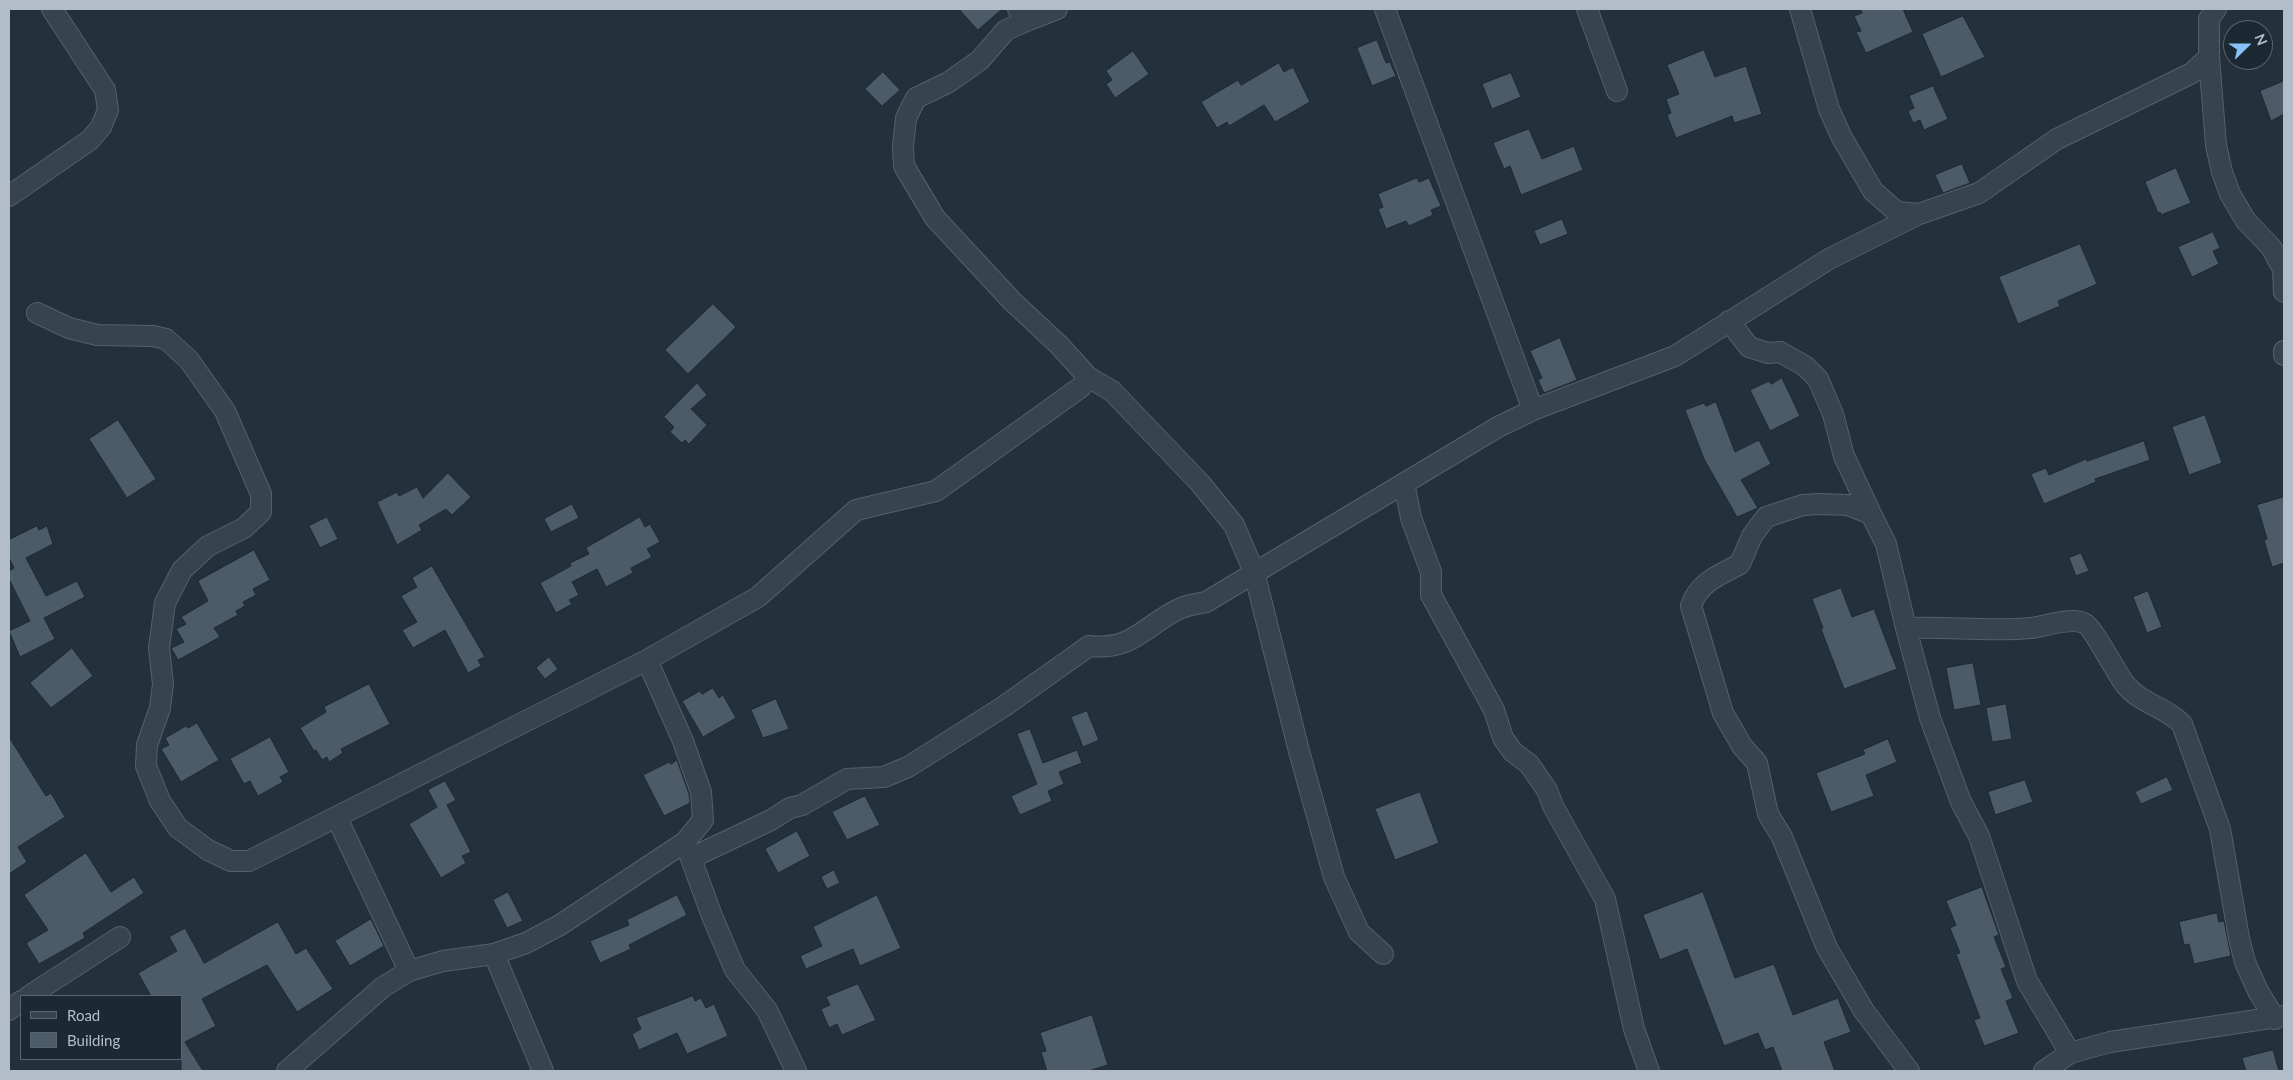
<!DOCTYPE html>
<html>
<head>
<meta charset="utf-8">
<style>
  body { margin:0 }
  #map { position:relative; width:2293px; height:1080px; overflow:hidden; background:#23313d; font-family:Lato,sans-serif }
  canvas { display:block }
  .frame { position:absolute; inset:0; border:10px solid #b3bdc8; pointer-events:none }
  .legend { position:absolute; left:20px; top:995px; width:162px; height:65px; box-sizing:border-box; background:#1c2832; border:1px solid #58646e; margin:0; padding:6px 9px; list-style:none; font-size:15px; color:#b3bdc8 }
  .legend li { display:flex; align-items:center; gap:10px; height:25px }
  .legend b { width:25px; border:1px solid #58646e }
  .north { position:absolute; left:2223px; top:20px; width:50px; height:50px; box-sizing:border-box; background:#1c2832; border:1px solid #58646e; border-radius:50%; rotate:68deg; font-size:14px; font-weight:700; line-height:20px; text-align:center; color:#b3bdc8 }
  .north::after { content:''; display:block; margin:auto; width:18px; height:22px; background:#88c0f8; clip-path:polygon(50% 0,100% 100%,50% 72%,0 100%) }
</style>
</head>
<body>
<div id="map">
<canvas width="2293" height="1080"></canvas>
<div class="frame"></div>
<ul class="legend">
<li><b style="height:6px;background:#37434d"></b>Road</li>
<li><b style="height:14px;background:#4c5b68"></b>Building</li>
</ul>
<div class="north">N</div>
</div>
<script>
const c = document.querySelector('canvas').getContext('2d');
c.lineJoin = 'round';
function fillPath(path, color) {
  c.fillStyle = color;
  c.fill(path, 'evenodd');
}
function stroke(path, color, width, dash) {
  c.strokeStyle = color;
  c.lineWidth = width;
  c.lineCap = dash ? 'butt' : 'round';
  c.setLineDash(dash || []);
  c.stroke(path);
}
const building = new Path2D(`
  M959,9H1002L978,30Z
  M1860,9H1903L1913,32L1866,53L1856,32L1861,31L1854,16L1862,13Z
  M1963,16L1985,57L1941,77L1922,34Z
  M1377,40L1386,63L1390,62L1396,76L1372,86L1357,48Z
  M1704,50L1715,77L1746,66L1762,114L1734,123L1732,116L1676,138L1667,115L1671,113L1666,99L1679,94L1667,65Z
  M1133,51L1149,74L1115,98L1106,84L1112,80L1106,71Z
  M1279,63L1284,72L1293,67L1310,102L1275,122L1264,105L1229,126L1227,122L1217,128L1201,102L1238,80L1241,85Z
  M883,72L900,90L882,106L865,89Z
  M1511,73L1521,97L1492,109L1482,84Z
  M2284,81V114L2271,121L2260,91Z
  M1933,86L1948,119L1924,130L1920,120L1913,123L1908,111L1914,108L1909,96Z
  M1529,129L1542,159L1574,146L1583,170L1521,195L1510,166L1504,169L1493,143Z
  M1962,164L1970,183L1943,193L1935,175Z
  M2176,168L2191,203L2161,215L2160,212L2158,213L2145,182Z
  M1417,178L1419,182L1429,178L1441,206L1431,210L1433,215L1409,226L1406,221L1386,229L1378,209L1383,207L1378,194Z
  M1562,219L1568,234L1540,245L1534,231Z
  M2213,232L2220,248L2213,251L2219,264L2192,277L2178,247Z
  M2080,244L2097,284L2058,301L2060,306L2018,324L1999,277Z
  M713,304L736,327L688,374L665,350Z
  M1560,338L1577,380L1544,393L1538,380L1542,378L1530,351Z
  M1782,378L1800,416L1770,431L1750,390L1769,381L1771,384Z
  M697,383L707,395L691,409L707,425L689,444L685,440L682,443L670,432L674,427L664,417Z
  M1716,402L1735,452L1759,440L1771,464L1741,480L1758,508L1737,517L1704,459L1685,410L1704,403L1706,406Z
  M2205,415L2222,463L2189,475L2172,427Z
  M118,420L156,479L127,498L89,439Z
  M2144,441L2150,460L2095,479L2096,482L2044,504L2031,474L2046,468L2049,475L2086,459L2087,461Z
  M448,473L471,497L452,515L446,509L419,525L422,530L397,545L377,502L397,492L399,496L417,487L423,498Z
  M2284,497V563L2272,567L2264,540L2267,539L2257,505Z
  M572,504L579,518L551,532L544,519Z
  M327,517L338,539L320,548L309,526Z
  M640,517L645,527L650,524L660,542L647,549L652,557L631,568L633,573L606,587L597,569L572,582L579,595L569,600L572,604L556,613L540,583L571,566L570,563L589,554L586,548Z
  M37,526L39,530L47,526L53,544L26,558L46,596L77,581L85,597L44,618L55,639L20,657L9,631L30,621L9,579V571L14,568L9,558V540Z
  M254,550L270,580L253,589L256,595L243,602L245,606L236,611L238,615L214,628L220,637L178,660L171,648L184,642L176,629L186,624L181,617L208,601L198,581Z
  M2081,553L2089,571L2076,576L2069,558Z
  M432,566L485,657L478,660L481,666L468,673L445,630L413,648L402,630L417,622L401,596L417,587L412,578Z
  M1841,588L1852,617L1874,609L1897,669L1844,689L1821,629L1823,628L1812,599Z
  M2148,591L2162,627L2147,633L2133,597Z
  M72,648L93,676L51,708L30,683Z
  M549,657L558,669L545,679L536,668Z
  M1973,663L1981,705L1954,710L1946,668Z
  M369,684L390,724L341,749L343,753L329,762L327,757L322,760L316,750L314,751L300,728L326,712L324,707Z
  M713,688L719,698L723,695L736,718L703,737L682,701L700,691L702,694Z
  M776,699L789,729L763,738L751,710Z
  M2006,704L2012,739L1992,742L1986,708Z
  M1087,711L1099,740L1083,747L1071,717Z
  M197,723L219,760L181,782L161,749L169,745L165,738L186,726L188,728Z
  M1030,729L1043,763L1077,750L1082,763L1059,772L1064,784L1048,791L1052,801L1020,815L1011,796L1037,784L1017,734Z
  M9,737L46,796L51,793L65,817L18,847L27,862L9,874Z
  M270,737L289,772L280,777L283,782L258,796L250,781L244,784L230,759Z
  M1888,739L1897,762L1866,775L1874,796L1831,812L1816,773L1865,754L1863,750Z
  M677,760L689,794L690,803L664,816L643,775L669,762L671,764Z
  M2167,777L2173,790L2141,804L2135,792Z
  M2025,780L2033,802L1995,815L1988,792Z
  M445,781L456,800L447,805L471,852L462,856L466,863L441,878L409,824L437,807L428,790Z
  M1420,792L1439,843L1395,860L1375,809Z
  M865,796L880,825L847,840L832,812Z
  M797,831L810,856L778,873L765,849Z
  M86,853L111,892L134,877L144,893L83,933L85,938L39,964L26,943L48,930L24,895Z
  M834,870L840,883L827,889L821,877Z
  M1982,887L1999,935L1994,937L2006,967L2001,969L2013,998L2006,1001L2019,1033L1984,1046L1974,1020L1980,1018L1956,954L1960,953L1950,928L1956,925L1946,901Z
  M508,892L523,921L507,928L493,900Z
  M1703,892L1735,978L1774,964L1793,1015L1838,998L1851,1032L1824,1042L1835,1071H1782L1773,1047L1765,1050L1758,1033L1724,1046L1687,949L1660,960L1643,915Z
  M677,895L687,915L629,945L631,949L600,963L590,941L629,925L627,920Z
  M877,895L901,948L860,966L853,949L806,969L800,956L822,946L813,927Z
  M2217,913L2219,922L2224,921L2231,956L2194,964L2189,944L2184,945L2179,922Z
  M371,919L384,946L350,966L335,941Z
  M278,922L296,954L306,948L333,989L297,1012L267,965L202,999L216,1026L185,1042L203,1071H181V996H151L138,973L177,951L169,937L185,928L204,963Z
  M858,984L876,1020L842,1035L837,1024L829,1028L821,1009L830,1005L826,997Z
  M693,996L695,1001L701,998L706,1008L714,1004L728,1036L687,1054L677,1033L639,1050L632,1034L641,1029L636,1018Z
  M1092,1015L1108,1065L1088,1071H1047L1041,1052L1046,1051L1040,1033Z
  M2273,1050L2279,1071H2246L2242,1058Z`);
fillPath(building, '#4c5b68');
stroke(building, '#1e2a34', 1);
const minor = new Path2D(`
  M1018,9L1029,20L1057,9
  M1385,9L1533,410
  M1587,9L1617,91
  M1800,9L1829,109L1841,136L1873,191L1897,212L1919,214L1979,193L2057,139L2192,73L2209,57
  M2216,9L2209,19V57L2216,145L2222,172L2230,194L2246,221L2271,247L2283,269L2284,292
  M1029,20L1006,30L980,60L949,82L916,98L906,118L903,146L904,166L935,218L1012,301L1059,345L1088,377L1112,391L1200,483L1234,525L1254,572L1299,751L1334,877L1359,932L1383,954
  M9,196L90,140L101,127L108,110L105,90L52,9
  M37,313L69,328L97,335L153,336L166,339L189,360L225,411L261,494V512L244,528L208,546L182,570L165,603L159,648L163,684L160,708L147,745L146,766L160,801L178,828L208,850L231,861H249L647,660L758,597L856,510L936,491L1081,387L1088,377
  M1729,321L1749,347L1768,353L1780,352L1805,366L1818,379L1833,414L1844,456L1871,514
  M2284,351V355
  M1404,483L1411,518L1431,572V595L1494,710L1503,738L1513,752L1529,764L1547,790L1553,806L1605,899L1634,1029L1649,1071
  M1906,628L1930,718L1961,802L1979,836L2027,981L2070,1053
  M337,818L409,971
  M686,845L712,916L735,970L767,1010L796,1071
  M691,858L771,820L790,808L802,805L847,779L884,777L908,767L1003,707L1089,646C1133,651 1145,625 1179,609C1187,605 1197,604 1206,602L1498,427L1533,410L1675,356L1829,259L1919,214
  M494,954L543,1071
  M29,996L120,937
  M9,1010L21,1001
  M287,1071L383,987L409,971L443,961L494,954L526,943L560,925L685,842L703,820L701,792L683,741L647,660
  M1909,1071L1864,1011L1827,948L1782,837L1768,814L1757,763L1742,746L1723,713L1691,606C1698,583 1719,575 1740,564L1752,536L1766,517L1803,505L1820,504L1848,505L1871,514L1886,544L1906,628C1948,626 1989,632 2031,628C2046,626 2070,617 2084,623C2092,626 2116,672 2124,683C2140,704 2165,706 2182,724L2220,829L2239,938L2245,962L2258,991L2275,1019
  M2044,1071L2070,1053L2110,1042L2284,1016`);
stroke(minor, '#55606b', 22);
stroke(minor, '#37434d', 20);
</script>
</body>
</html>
